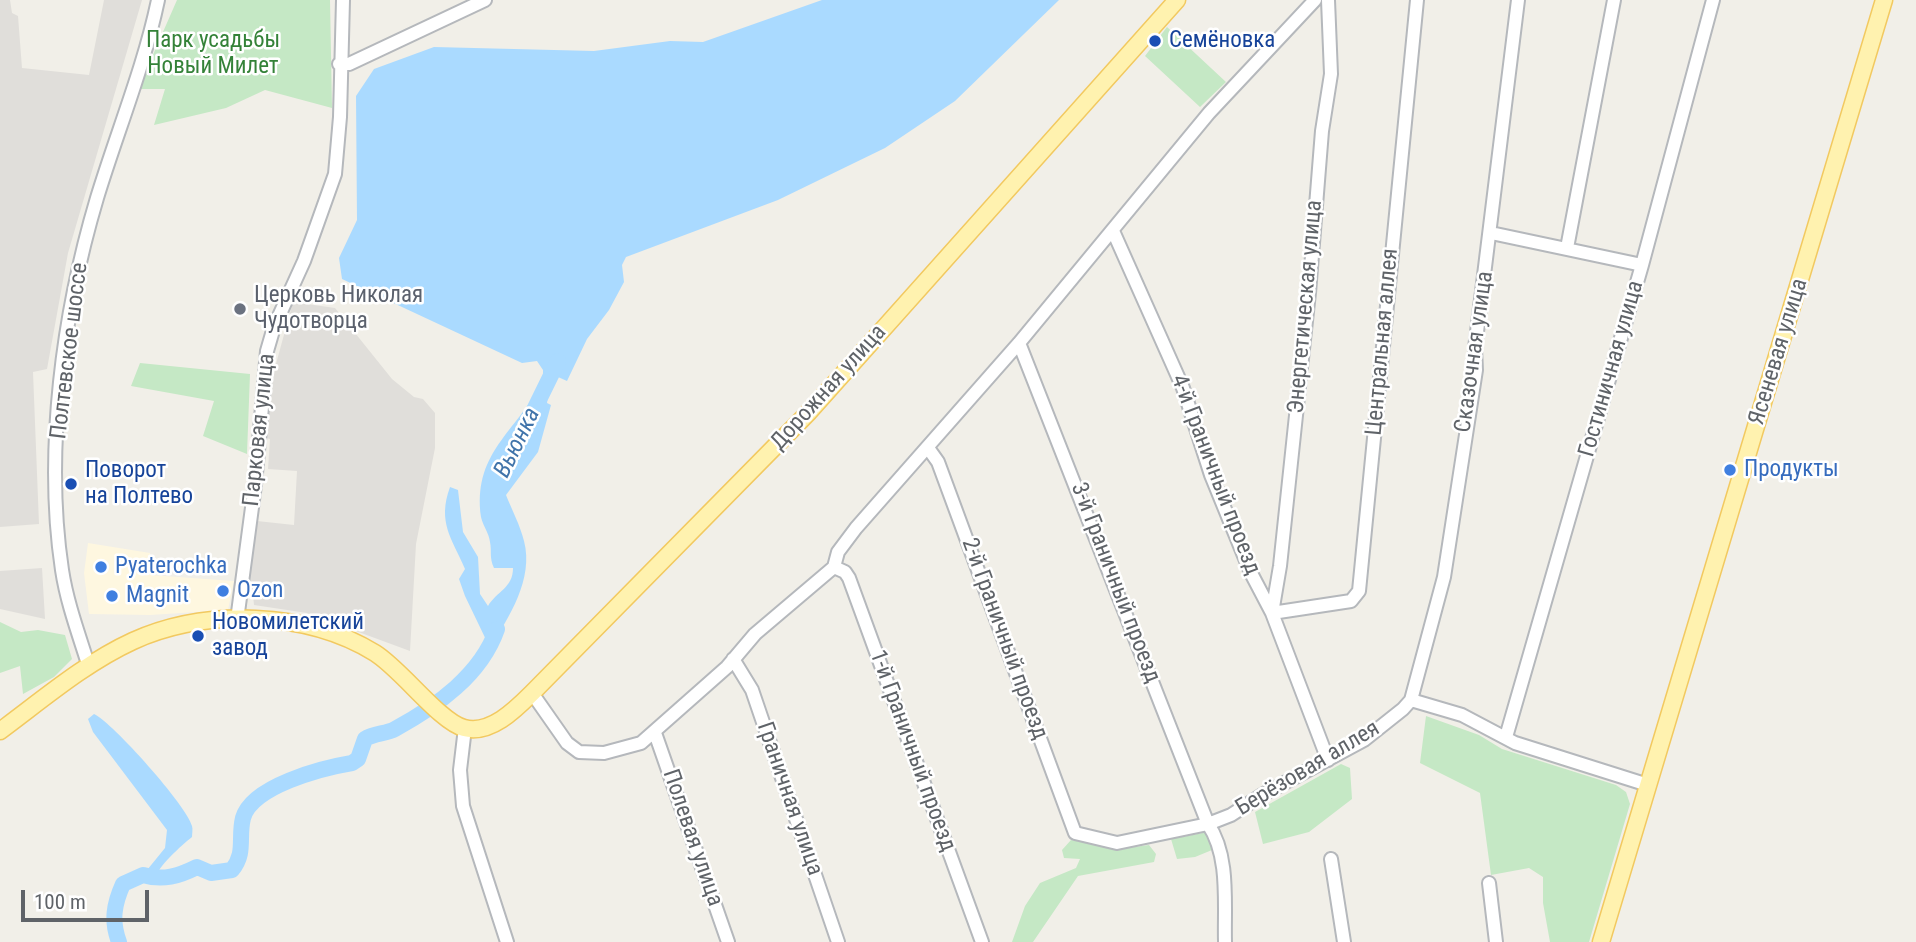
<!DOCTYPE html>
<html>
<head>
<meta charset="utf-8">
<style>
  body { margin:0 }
  #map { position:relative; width:1916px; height:942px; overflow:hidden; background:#f1efe8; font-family:"Roboto Condensed",sans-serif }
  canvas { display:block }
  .scale { position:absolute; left:21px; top:890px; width:128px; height:32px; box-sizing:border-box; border:4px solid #5f6368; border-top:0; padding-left:9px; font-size:21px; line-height:24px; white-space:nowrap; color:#5f6368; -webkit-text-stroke:5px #fff; paint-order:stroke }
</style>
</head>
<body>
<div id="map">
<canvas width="1916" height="942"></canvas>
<div class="scale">100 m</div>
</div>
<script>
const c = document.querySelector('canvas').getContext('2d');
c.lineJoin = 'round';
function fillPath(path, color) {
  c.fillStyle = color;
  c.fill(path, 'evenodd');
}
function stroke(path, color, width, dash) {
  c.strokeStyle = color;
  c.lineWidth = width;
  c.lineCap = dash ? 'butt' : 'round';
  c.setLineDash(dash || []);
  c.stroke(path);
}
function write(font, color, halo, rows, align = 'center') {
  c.font = font + ' "Roboto Condensed",sans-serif';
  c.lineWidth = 5;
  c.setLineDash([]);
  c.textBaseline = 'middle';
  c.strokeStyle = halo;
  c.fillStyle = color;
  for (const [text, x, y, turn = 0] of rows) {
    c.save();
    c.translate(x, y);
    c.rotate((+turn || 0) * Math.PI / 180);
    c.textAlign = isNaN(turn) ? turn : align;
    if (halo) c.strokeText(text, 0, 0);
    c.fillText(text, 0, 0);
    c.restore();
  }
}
fillPath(new Path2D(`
  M88,543L150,553V575L234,581L228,610L150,615L89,614L84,573Z`), '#fef7e0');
fillPath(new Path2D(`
  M0,0H10L12,13L18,16L22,68L89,75L104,0H142L68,253L47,369L33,372L39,524L0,527Z
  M293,302L335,308L392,379L414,397L423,399L435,413V448L416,544L410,651L307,613L254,605L253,595L247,596L257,521L294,525L297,471L268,469L270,439L266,438L271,382Z
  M42,568L45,619L0,609V571Z`), '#e0deda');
fillPath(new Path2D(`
  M177,0H330L332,108L265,90L226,108L154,125L165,89H138Z
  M1167,27L1226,82L1200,107L1145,56Z
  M140,363L250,374L247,454L203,436L214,401L131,386Z
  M0,622L21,632L38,630L65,635L72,659L54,677L23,694L20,666L0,673Z
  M1426,716L1479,735L1502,749L1616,785L1626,792L1630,804L1589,942H1550L1543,903V877L1529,868L1491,875L1480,793L1420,763Z
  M1341,764L1350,768L1352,799L1309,832L1263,844L1255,812Z
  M1208,832L1212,850L1195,857L1177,859L1171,839Z
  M1071,840L1119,849L1149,845L1156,854L1154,862L1078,876L1033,942H1012L1025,906L1040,883L1076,868L1080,859L1064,858L1062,850Z`), '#c5e8c5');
fillPath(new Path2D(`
  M822,0H1059L955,101L885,148L778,200L626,257L622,265L624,282L609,310L587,339L567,381L558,377L554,382L543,377V370L537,361L522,363L342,279L339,258L357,220L356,96L374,69L434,47L594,51L670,41L703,42Z
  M538,389L548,394L547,403L551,405L538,452L506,495C512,510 520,525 524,541C534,579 509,617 490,648L465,596L459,579L465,569C452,538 437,523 450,487L458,490L463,532L478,557L480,594L488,606C497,591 513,588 513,568H494C489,557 492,552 490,542C489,533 483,526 481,517C473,455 512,435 538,389Z
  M94,714C113,723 187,806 192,826C193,829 192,834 192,837C182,845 157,867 155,879L143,875L165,848L167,830L93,732L88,719Z`), '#aadaff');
stroke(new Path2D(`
  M534,410L558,361
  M119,942C111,921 114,904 123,884L143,875C163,881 179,876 197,867L211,873L232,870C246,853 238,838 243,818C252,786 322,768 352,763L358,759L365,739C374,733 386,734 395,729C437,706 481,675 497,629`), '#aadaff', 16);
const minor = new Path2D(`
  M1328,0L1331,74L1322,131L1309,293L1280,566L1272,613L1351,601L1359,591L1417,0
  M339,64H349L485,0
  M1113,231L1183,388L1211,475L1251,573L1272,613L1328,760
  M1491,233L1642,265
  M1567,248L1614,0
  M1019,343L1208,824C1230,856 1224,904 1225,942
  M928,448L938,462L1075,833L1117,843L1208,824L1231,815L1262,795L1364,740L1403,709L1411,700L1444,577L1476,370L1475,348L1518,0
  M834,567L838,552L856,528L1019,343L1209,113L1315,0
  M834,567L845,572L849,578L982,942
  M237,620L255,485L267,351L274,327L304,261L335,174L340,117L343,0
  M733,659L752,690L838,942
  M89,667C79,635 67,603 62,570C44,451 63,312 97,198C117,132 144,67 158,0
  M532,693L567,743L579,752L604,753L641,743L727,667L755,634L834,567
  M1411,700L1462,715L1515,743L1648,785
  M465,728L460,770L463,806L507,942
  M655,733L728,942
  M1506,737L1642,265L1713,0
  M1331,859L1344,942
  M1489,883L1496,942`);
const major = new Path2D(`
  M0,731C42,700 85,663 133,641C206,608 307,611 375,653C401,669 440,722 464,728C490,735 515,710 532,693L809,412L1177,0
  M1601,942L1884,0`);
stroke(minor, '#b5b8bc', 16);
stroke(major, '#f2c960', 19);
stroke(minor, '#fff', 12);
stroke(major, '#fff2af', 16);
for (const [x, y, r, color] of [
  [1155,41,7,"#1a4fb4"],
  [240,309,7,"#6b7280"],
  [1730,470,7,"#3f7fe0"],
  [71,484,7,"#1a4fb4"],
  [101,567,7,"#3f7fe0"],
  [223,591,7,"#3f7fe0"],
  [112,596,7,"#3f7fe0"],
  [198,636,7,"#1a4fb4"]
]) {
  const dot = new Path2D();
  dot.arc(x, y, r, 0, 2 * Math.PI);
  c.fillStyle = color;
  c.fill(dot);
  stroke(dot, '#fff', 2.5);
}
write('23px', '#348238', '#fff', [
  ["Парк усадьбы",213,41],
  ["Новый Милет",213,67]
]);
write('23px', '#164399', '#fff', [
  ["Семёновка",1169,41],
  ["Поворот",85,471],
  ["на Полтево",85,497],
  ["Новомилетский",212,623],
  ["завод",212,649]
], 'left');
write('23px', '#5b616d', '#fff', [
  ["Церковь Николая",254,296],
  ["Чудотворца",254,322]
], 'left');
write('23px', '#5f6368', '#fff', [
  ["Энергетическая улица",1306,307,-85],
  ["Центральная аллея",1383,342,-85],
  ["Полтевское шоссе",70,351,-83],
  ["Сказочная улица",1475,352,-82],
  ["Ясеневая улица",1779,352,-73],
  ["Гостиничная улица",1612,369,-74],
  ["Дорожная улица",829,388,-48],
  ["Парковая улица",260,430,-84],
  ["4-й Граничный проезд",1215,475,69],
  ["3-й Граничный проезд",1115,583,69],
  ["2-й Граничный проезд",1004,639,70],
  ["1-й Граничный проезд",912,751,70],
  ["Берёзовая аллея",1308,769,-31],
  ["Граничная улица",789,799,71],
  ["Полевая улица",692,838,71]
]);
write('23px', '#366cbe', '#fff', [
  ["Продукты",1744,470],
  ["Pyaterochka",115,567],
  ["Ozon",237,591],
  ["Magnit",126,596]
], 'left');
write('italic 24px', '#4174aa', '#fff', [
  ["Вьюнка",518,443,-64]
]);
</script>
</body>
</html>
